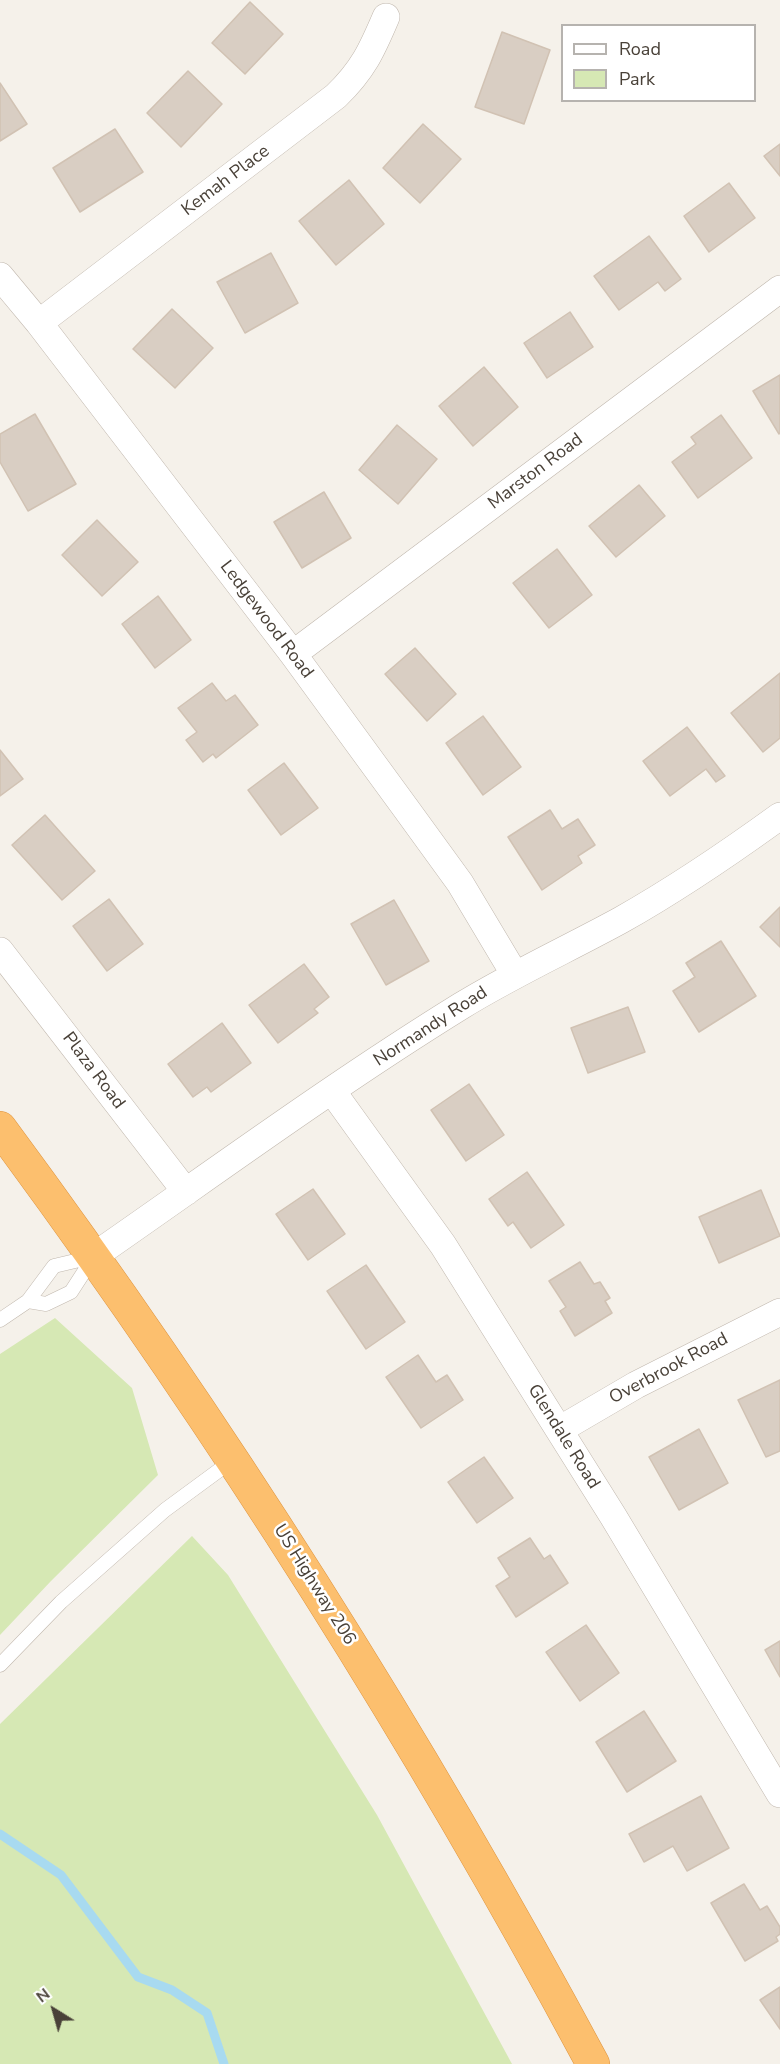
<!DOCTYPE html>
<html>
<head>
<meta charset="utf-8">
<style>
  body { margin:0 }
  #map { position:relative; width:780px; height:2064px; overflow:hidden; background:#f5f1ea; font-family:"Nunito Sans",sans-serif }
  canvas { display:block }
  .legend { position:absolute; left:561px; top:24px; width:195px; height:78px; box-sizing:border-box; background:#fff; border:2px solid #b6b3af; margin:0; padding:8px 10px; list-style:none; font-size:18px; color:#494138 }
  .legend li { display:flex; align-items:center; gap:12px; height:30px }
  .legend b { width:30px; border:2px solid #b6b3af }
  .north { position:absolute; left:24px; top:1980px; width:60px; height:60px; -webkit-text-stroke:4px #fff; paint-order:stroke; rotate:323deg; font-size:16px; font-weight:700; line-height:24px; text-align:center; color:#494138 }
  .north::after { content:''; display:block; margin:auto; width:21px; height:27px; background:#494138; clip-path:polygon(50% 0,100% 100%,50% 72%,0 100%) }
</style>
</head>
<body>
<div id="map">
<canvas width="780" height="2064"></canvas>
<ul class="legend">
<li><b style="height:8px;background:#fff"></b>Road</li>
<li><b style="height:16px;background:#d6e8b4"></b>Park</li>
</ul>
<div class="north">N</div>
</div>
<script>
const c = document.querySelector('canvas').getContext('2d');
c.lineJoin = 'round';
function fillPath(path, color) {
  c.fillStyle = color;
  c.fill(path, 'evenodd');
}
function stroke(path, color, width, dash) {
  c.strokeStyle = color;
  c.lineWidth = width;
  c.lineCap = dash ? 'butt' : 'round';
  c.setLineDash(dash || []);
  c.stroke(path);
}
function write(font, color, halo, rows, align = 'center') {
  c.font = font + ' "Nunito Sans",sans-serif';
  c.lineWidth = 5;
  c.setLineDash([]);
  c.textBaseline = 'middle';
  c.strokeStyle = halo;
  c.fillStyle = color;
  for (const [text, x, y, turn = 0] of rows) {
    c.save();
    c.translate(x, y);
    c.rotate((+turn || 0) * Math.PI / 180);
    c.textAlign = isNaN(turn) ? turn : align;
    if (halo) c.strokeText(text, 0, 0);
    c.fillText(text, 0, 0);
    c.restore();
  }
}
fillPath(new Path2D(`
  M55,1318L132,1388L158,1475L51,1581L0,1635V1354Z
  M192,1536L228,1575L377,1815L512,2064H0V1724Z`), '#d6e8b4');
stroke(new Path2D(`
  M0,1834L61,1875L138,1977L172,1990L207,2013L224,2064`), '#a8daf0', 9);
const building = new Path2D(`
  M250,2L283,34L245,74L212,43Z
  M502,32L550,50L524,124L475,107Z
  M188,71L222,104L181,147L147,113Z
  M0,83L27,124L0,141Z
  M423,124L461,159L420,203L383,168Z
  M115,129L143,172L80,212L53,168Z
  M780,144V176L764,156Z
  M349,180L384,224L336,265L299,221Z
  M729,183L755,218L709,252L684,216Z
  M649,236L681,279L665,291L658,282L619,310L594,276Z
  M271,253L298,303L245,333L217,282Z
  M172,309L213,348L175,388L133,349Z
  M570,312L593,347L547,378L524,343Z
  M484,367L518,407L473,446L439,406Z
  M780,375V433L779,434L753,391Z
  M35,414L76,484L28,511L0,462V434Z
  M721,415L752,458L698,498L672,462L696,444L691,437Z
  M397,425L437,459L398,504L359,470Z
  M639,485L665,516L616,557L589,526Z
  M324,492L351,538L302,568L274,522Z
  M97,520L138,562L102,596L62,555Z
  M557,549L592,595L549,628L513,583Z
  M158,596L191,640L155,668L122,624Z
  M415,648L456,694L427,721L385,674Z
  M780,673V738L763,752L731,713Z
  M212,683L226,701L235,695L258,725L216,758L213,754L203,762L186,740L197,732L178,708Z
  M483,716L521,767L483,795L446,743Z
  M687,727L725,776L716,782L706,769L670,796L643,761Z
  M0,750L23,779L0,796Z
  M284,763L318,808L281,835L248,790Z
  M550,810L562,829L578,819L595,845L578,856L582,863L542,890L508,837Z
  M45,815L95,871L62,900L12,845Z
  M109,899L143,944L107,971L73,926Z
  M394,900L429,961L386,985L351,924Z
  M780,907V947L760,927Z
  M721,941L756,996L699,1032L673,991L695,977L686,963Z
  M304,964L329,997L314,1009L318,1013L278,1043L249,1005Z
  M628,1007L645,1052L588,1073L571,1028Z
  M222,1023L251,1063L211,1092L207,1087L193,1097L168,1064Z
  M469,1084L504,1135L466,1161L431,1110Z
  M527,1172L564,1225L531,1248L513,1222L508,1226L489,1199Z
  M313,1189L345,1234L308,1260L276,1214Z
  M761,1190L780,1236L719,1263L699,1217Z
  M580,1262L594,1284L600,1282L610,1298L605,1301L612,1313L575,1336L560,1311L566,1307L549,1281Z
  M366,1265L405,1322L366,1349L327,1291Z
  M418,1355L436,1382L447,1375L463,1400L421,1428L386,1377Z
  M780,1380V1451L766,1457L738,1400Z
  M699,1429L728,1483L679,1510L649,1457Z
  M484,1457L513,1498L477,1523L448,1482Z
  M530,1538L544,1559L550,1555L568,1583L516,1617L496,1586L510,1577L498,1558Z
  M586,1625L619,1673L580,1701L546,1652Z
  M780,1641V1677L765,1650Z
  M644,1711L676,1761L627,1792L596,1742Z
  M701,1796L729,1848L687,1871L673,1846L644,1862L629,1834Z
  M744,1884L760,1910L767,1906L780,1927V1934L776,1937L778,1941L745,1961L711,1903Z
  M780,1987V2029L760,2000Z`);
fillPath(building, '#d9cec3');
stroke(building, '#d1c2b3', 1.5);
const lane = new Path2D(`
  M28,1301L46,1304L71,1292L93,1258
  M0,1320L28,1301L54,1266L92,1257
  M0,1665L61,1602L165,1510L233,1460`);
const street = new Path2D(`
  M0,276L39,323L293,654L407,810L460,883L515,975
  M39,323L336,96C363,70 372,50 386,17
  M293,654L780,289
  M0,951L186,1192
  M332,1091L443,1245L613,1516L780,1794
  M94,1256C215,1172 335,1084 461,1006C513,974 568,949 621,920C676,889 729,853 780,816
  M559,1430L636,1385L780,1312`);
const highway = new Path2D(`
  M0,1128C220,1425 418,1738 593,2064`);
stroke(lane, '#c0b7ad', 15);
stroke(street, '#c0b7ad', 28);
stroke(highway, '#dc923d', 34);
stroke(lane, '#fff', 14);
stroke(street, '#fff', 27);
stroke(highway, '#fcbf6e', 33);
write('18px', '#494138', '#fff', [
  ["Kemah Place",226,181,-37],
  ["Marston Road",536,472,-37],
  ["Ledgewood Road",266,620,53],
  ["Normandy Road",431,1027,-33],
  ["Plaza Road",93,1071,53],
  ["Overbrook Road",669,1369,-28],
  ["Glendale Road",563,1437,58],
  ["US Highway 206",314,1585,58]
]);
</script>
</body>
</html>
